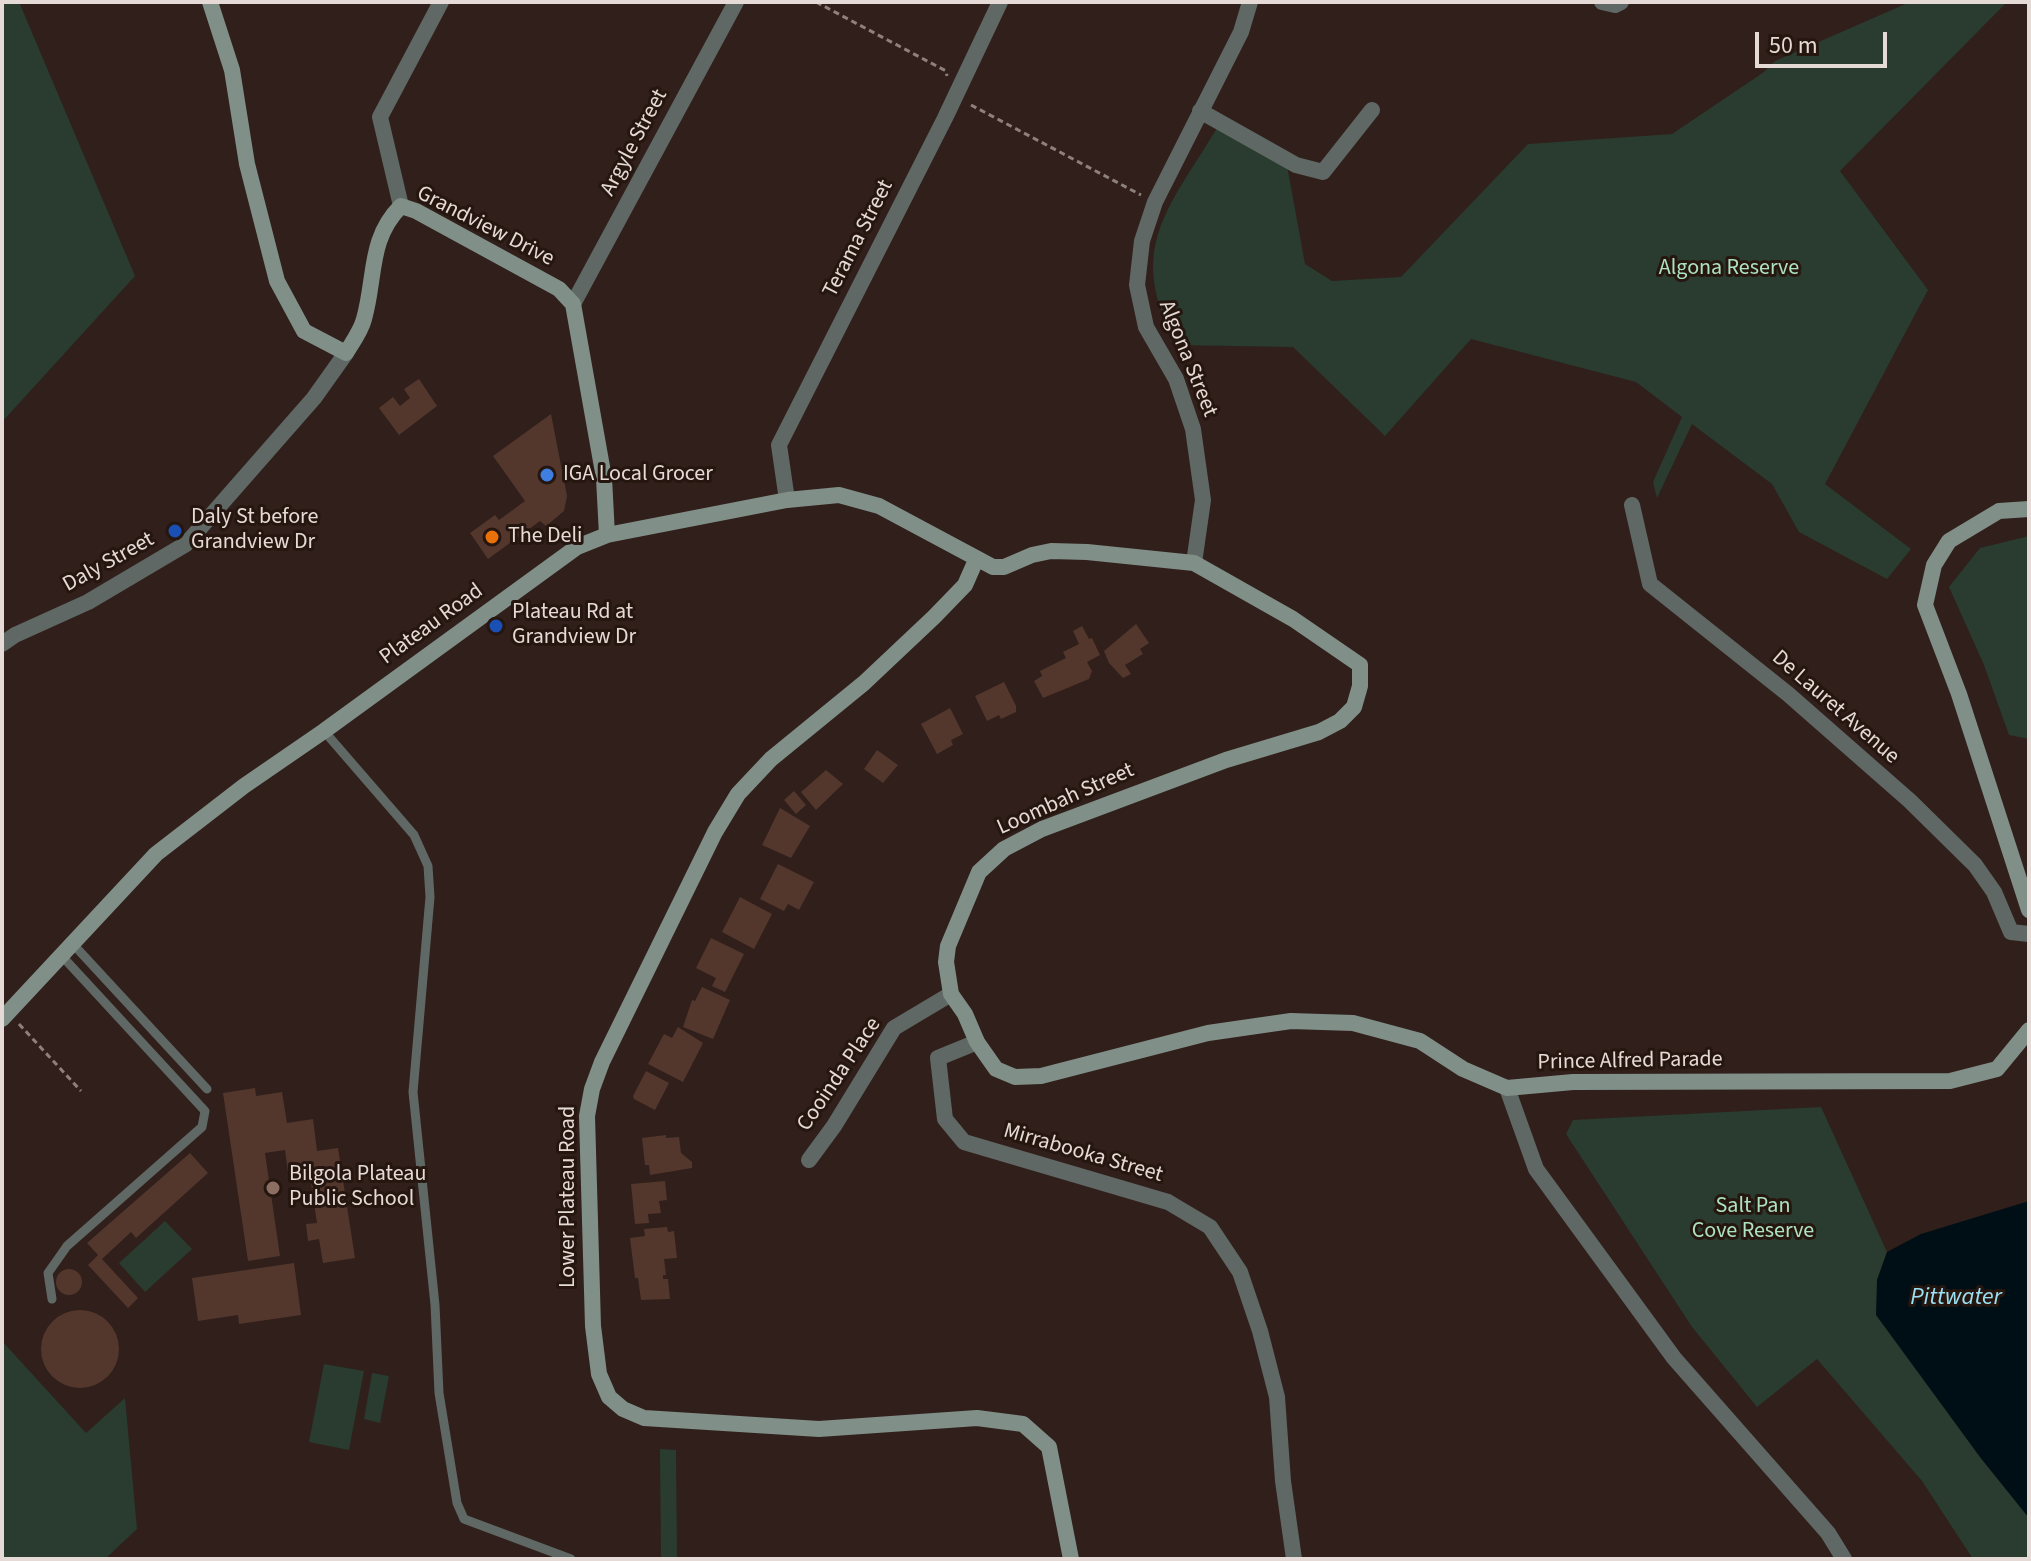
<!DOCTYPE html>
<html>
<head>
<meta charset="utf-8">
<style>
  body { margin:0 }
  #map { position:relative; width:2031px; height:1561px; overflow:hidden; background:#301f1a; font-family:"Source Sans 3",sans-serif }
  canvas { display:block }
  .frame { position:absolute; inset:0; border:4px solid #e5dad6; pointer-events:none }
  .scale { position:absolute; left:1755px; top:32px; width:132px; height:36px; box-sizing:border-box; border:4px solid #e5dad6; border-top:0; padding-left:10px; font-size:24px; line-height:28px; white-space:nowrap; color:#e5dad6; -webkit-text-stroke:6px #261610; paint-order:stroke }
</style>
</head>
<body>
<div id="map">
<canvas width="2031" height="1561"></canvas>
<div class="frame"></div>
<div class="scale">50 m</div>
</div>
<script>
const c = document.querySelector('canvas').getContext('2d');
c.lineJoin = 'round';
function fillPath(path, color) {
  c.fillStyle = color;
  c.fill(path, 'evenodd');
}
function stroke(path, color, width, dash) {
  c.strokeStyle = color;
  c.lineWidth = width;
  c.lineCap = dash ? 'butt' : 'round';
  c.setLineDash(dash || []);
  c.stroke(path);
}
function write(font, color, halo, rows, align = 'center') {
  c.font = font + ' "Source Sans 3",sans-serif';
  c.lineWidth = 6;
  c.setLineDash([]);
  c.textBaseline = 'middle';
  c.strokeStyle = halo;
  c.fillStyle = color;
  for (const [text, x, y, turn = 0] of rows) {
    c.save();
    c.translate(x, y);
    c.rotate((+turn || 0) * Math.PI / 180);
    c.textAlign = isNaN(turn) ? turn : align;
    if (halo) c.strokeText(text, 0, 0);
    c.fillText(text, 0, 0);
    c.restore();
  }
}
fillPath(new Path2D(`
  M2,2H19L135,276L2,422Z
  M1910,2H2007L1840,171L1928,290L1825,484L1911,549L1887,579L1799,532L1772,484L1692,424L1657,498L1653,482L1682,417L1636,382L1471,339L1385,436L1293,347L1176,345C1126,248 1167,211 1217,128L1281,151L1288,171L1305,264L1332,281L1401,277L1528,144L1672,134L1764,72L1775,61Z
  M2029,536V739L2009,735L1984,665L1949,587L1980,548Z
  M1821,1107L1887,1252L1877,1280V1315L1980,1457L2029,1518V1559H1973L1922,1481L1817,1359L1757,1407L1692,1327L1566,1134L1573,1120Z
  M165,1221L192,1249L145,1292L119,1263Z
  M2,1341L86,1433L125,1398L137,1529L105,1559H2Z
  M324,1364L364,1371L349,1450L309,1442Z
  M372,1373L389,1376L380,1423L364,1419Z
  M660,1449L676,1450L677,1559H661Z`), '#293c2f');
fillPath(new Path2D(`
  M2029,1201V1518L1980,1457L1876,1315L1877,1280L1887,1252L1921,1234Z`), '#000f15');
fillPath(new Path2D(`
  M419,379L437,406L399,435L379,408L393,397L400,406L410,398L404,389Z
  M551,414L567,496L564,511L546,526L540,521L488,559L470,533L495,515L499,520L525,501L493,456Z
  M1136,624L1149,643L1140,649L1143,654L1125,665L1131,674L1123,678L1109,663L1104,651Z
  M1082,626L1089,639L1092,638L1100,655L1087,662L1092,671L1089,679L1043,698L1034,681L1042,676L1040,671L1066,658L1063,652L1079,644L1073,631Z
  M1004,682L1016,706V712L1001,719L999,715L987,721L975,696Z
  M950,708L963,734L951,740L953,745L937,754L921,724Z
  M877,750L898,765L883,783L864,769Z
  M826,770L843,784L816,810L801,792Z
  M794,791L806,805L796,814L784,800Z
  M780,808L810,826L791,858L762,845Z
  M778,864L814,882L799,910L788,904L784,911L760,899Z
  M740,897L772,914L754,949L722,932Z
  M711,938L744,954L725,992L712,986L716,978L696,968Z
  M702,987L730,1000L713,1039L683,1027L692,1000L695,1001Z
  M678,1027L703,1043L683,1082L648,1064L664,1034L672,1038Z
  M646,1071L669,1083L655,1110L634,1099L633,1096Z
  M255,1088L256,1096L282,1092L287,1123L313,1119L317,1151L338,1148L355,1258L323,1263L319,1239L308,1241L306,1224L317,1223L310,1177L289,1180L285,1150L265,1153L280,1256L248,1261L223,1093Z
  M666,1135V1138L679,1137L681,1153L692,1162V1168L650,1175L649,1165H645L642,1138Z
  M190,1153L208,1173L136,1238L131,1232L102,1259L138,1298L128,1308L88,1265L98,1255L87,1243Z
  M665,1181L667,1200L659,1201L661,1213L648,1214L649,1223L635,1224L631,1184Z
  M667,1227L668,1232L674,1231L677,1258L664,1259L666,1275H663V1279H668L670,1299L641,1300L638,1278H635L630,1238L645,1236L644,1229Z
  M294,1263L301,1315L239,1324L238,1315L198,1321L192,1278Z
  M56 1282a13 13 0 1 1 26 0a13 13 0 1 1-26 0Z
  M41 1349a39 39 0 1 1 78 0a39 39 0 1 1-78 0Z`), '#53372d');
stroke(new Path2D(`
  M816,2L946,71L947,76
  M971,105L1141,195
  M19,1024L81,1091`), '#8e817c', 3, [6, 4]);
stroke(new Path2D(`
  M324,731L414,835L428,866L430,897L413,1092L435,1305L439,1393L457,1503L464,1519L571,1559
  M72,943L207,1089
  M52,1299L48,1273L67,1246L202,1127L205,1111L61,955`), '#5f6864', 9);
stroke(new Path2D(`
  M1602,2L1615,5L1621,2
  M1200,111L1296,165L1323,172L1372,110
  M401,206L380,117L441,2
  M573,304L736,2
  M787,500L779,445L945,118L1000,2
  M1632,505L1650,584L1788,694L1910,801L1975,865L1994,892L2011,932L2029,934
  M1194,563L1203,500L1193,429L1176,379L1146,327L1137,285L1142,241L1155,202L1241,32L1250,2
  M2,644L15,635L88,602L186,544L314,398L346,353
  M977,1042L938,1058L945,1119L964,1142L1168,1202L1210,1227L1240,1272L1260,1331L1277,1397L1283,1481L1294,1559
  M1507,1088L1536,1169L1674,1358L1828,1533L1844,1559
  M809,1160L834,1126L894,1028L951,994`), '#5f6864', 16);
stroke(new Path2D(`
  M210,2L232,70L247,164L277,281L304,331L346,353C352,343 361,331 364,319C376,277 368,239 401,206L416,211L559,289L573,304L604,478L607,535
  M2029,509L1999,511L1949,541L1934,565L1925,605L1959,694L2029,910
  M976,560L965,585L934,617L864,683L771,759L738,794L715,832L602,1062L592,1089L587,1116L593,1326L599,1374L609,1397L623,1409L644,1418L819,1429L977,1418L1023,1424L1049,1447L1071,1559
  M2,1019L156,854L244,786L324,731L577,547L607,535L787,500L839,495L879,506L993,567H1004L1032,555L1051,551L1087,552L1194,563L1293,619L1360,665V686L1354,707L1340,721L1319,732L1226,760L1042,829L1004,849L979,872L948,946L946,962L951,994L965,1014L977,1042L996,1069L1015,1077L1041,1076L1208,1033L1291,1021L1353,1023L1420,1041L1463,1069L1507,1088L1573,1082L1950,1081L1997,1069L2029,1030`), '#808f88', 16);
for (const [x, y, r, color] of [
  [547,475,8,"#3f7fe0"],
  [175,531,8,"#1a4fb4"],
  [492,537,8,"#e8710a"],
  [496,626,8,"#1a4fb4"],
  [273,1188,8,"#8d6e63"]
]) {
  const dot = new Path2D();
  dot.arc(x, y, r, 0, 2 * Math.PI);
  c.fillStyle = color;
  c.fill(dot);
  stroke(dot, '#261610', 3);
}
write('22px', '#e5dad6', '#261610', [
  ["Argyle Street",635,143,-62],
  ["Grandview Drive",485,227,27],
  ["Terama Street",859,239,-63],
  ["Algona Street",1187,359,68],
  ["Daly Street",109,563,-29],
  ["Plateau Road",432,625,-36],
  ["De Lauret Avenue",1835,708,41],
  ["Loombah Street",1066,800,-24],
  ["Prince Alfred Parade",1630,1062,-1],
  ["Cooinda Place",840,1075,-56],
  ["Mirrabooka Street",1083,1154,16],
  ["Lower Plateau Road",569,1197,-90]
]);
write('22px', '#ace2be', '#261610', [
  ["Algona Reserve",1729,269],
  ["Salt Pan",1753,1207],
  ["Cove Reserve",1753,1232]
]);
write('22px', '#e5dad6', '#261610', [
  ["IGA Local Grocer",563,475],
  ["Daly St before",191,518],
  ["Grandview Dr",191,543],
  ["The Deli",508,537],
  ["Plateau Rd at",512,613],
  ["Grandview Dr",512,638],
  ["Bilgola Plateau",289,1175],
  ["Public School",289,1200]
], 'left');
write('italic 24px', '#9be0f3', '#261610', [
  ["Pittwater",1956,1299]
]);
</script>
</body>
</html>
